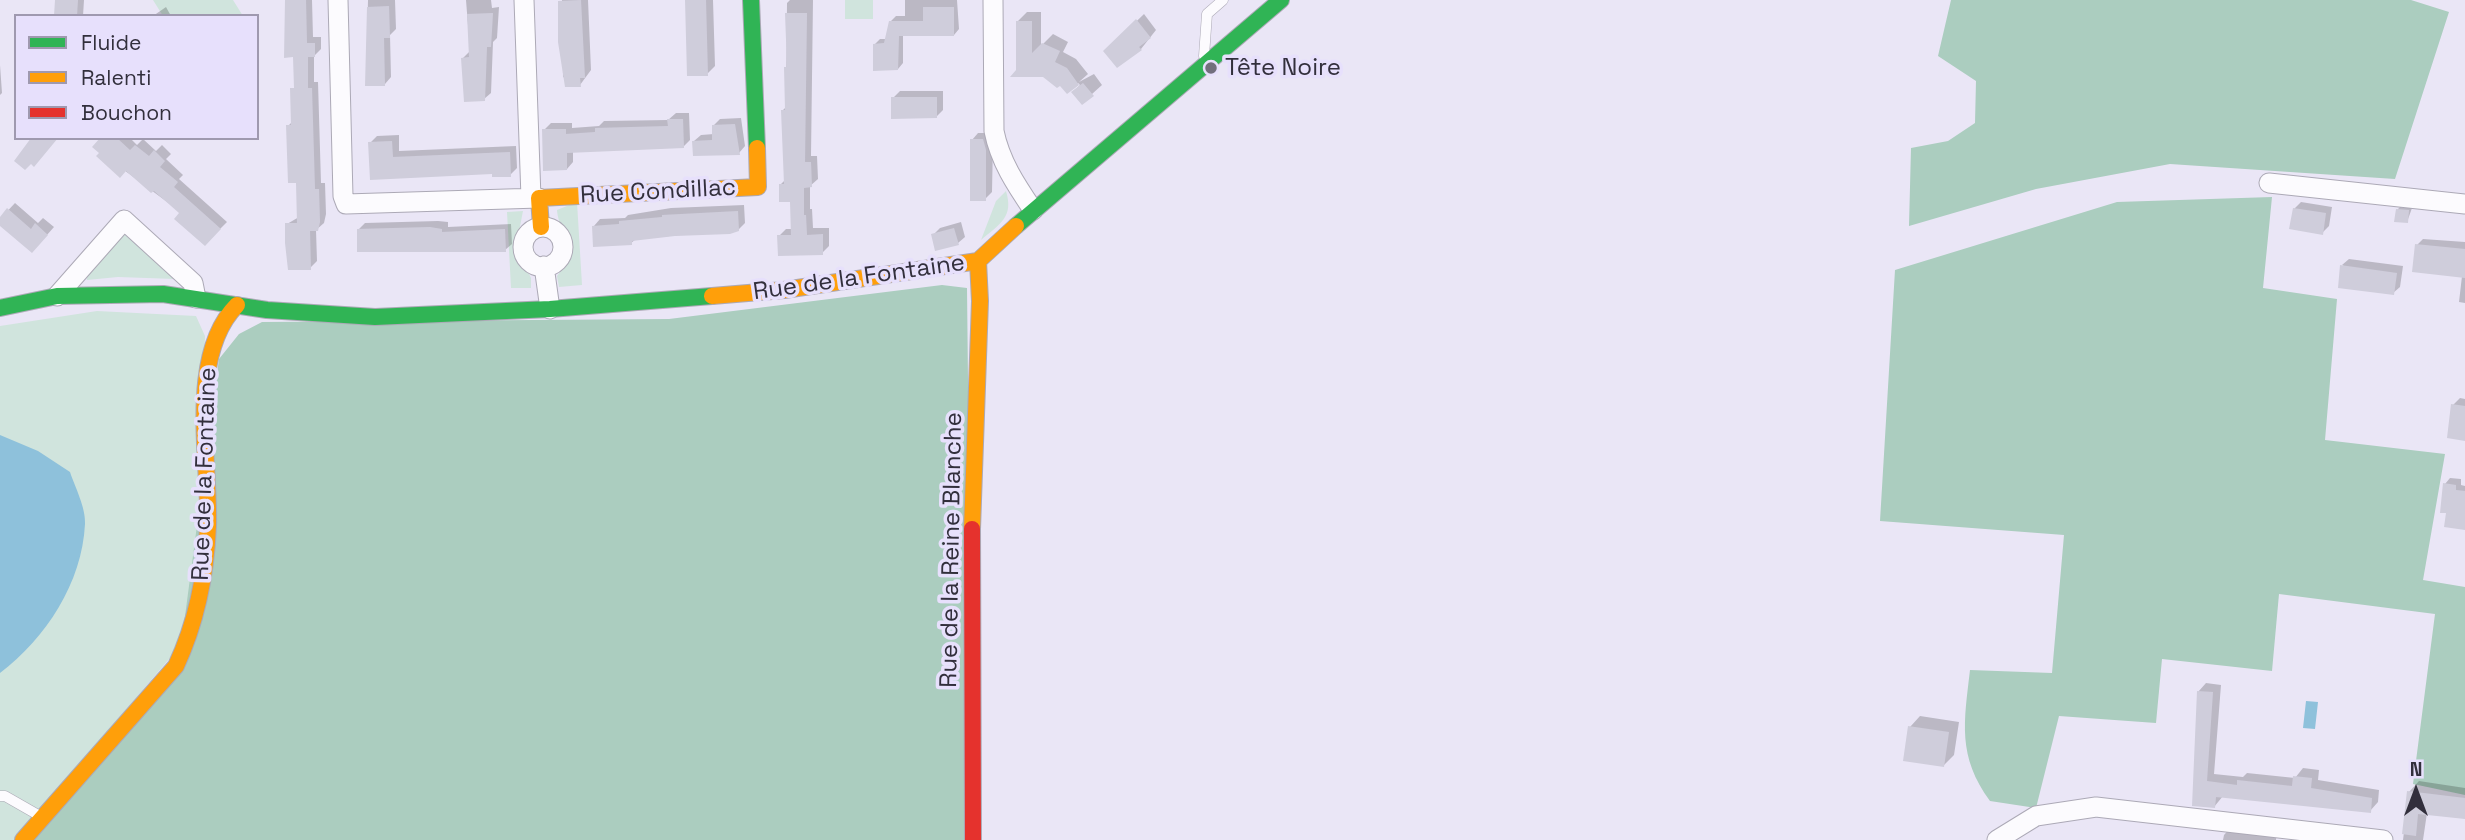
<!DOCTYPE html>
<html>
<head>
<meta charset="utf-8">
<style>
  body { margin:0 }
  #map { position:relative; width:2465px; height:840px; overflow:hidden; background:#eae6f6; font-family:"Space Grotesk",sans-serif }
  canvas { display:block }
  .legend { position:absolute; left:14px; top:14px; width:245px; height:126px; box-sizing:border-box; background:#e7e0fc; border:2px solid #9f99af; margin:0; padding:9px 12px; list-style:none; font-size:21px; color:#322f3c }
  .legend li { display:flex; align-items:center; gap:14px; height:35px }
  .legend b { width:35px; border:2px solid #9f99af }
  .north { position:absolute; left:2381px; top:756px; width:70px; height:70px; -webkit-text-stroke:5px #e7e0fc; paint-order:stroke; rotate:0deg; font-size:19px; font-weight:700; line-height:28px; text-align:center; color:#322f3c }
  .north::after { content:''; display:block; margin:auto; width:24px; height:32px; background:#322f3c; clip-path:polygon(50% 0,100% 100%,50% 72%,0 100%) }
</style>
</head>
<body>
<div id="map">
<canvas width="2465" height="840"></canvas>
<ul class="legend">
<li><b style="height:9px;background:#30b455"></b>Fluide</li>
<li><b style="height:9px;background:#ff9f0a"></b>Ralenti</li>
<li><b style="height:9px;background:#e5322d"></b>Bouchon</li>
</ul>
<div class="north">N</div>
</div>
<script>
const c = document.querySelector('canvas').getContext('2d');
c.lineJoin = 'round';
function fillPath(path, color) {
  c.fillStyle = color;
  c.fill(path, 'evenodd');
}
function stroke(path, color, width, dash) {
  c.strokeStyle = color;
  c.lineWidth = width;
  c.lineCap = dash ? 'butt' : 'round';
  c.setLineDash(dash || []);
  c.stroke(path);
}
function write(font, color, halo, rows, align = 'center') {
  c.font = font + ' "Space Grotesk",sans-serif';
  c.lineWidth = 7;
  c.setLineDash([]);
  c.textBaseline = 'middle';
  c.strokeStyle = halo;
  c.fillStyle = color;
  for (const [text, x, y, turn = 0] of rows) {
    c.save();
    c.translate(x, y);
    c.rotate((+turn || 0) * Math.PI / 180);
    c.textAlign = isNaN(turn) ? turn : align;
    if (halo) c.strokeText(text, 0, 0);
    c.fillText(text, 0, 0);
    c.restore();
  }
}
fillPath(new Path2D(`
  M153,0H233L243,16H163Z
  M845,0H873V19H845Z
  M1006,191C1014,217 1000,224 981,240L996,201Z
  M577,202L582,285L559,287L557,276C583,246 559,236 557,210Z
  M523,211L516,247L531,278V288H511L507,212Z
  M124,234L175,275V279L118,277L87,280L86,274Z
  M97,311L196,316L205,336L196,558L181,645L15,840H0V326Z`), '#d0e4dd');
fillPath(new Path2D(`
  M1951,0H2411L2449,12L2395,179L2170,164L2036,189L1909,226L1911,148L1948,141L1975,123L1976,81L1938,56Z
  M2272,197L2263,288L2337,299L2325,440L2445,454L2423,580L2465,587V795L2413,784L2435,614L2279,594L2272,671L2162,659L2156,723L2059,716L2036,808L1990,801C1957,756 1964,722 1970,670L2052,673L2064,535L1880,521L1895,270L2117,202Z
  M942,285L967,288L973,840H33L178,669L219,359L239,334L262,322L669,319Z`), '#abcdbf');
fillPath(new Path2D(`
  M0,435L38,451L70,472C75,487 86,508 85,524C82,583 46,638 0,673Z
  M2306,701L2318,702L2315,729L2303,728Z`), '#8ec1db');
fillPath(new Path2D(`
  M57,0H84L83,16H56Z
  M285,0H312L313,37H321V49L314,56V82H318L321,183H325L326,214L324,223L316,230L317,261L310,268L287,224L299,217L298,181L288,126L293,121L295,56Z
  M368,0H395L396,29L390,35L391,77L385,84H366Z
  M466,0H491L492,8L499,7L497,38L493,42L491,93L484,99L463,58L470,51Z
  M562,0H588L591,70L580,85L563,77Z
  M688,0H713L715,66L708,73L689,74Z
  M790,0H813L811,156H817L818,179L810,186V209H812L813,228H829V246L822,253L779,236L786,229H793L792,201L780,185L785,180L783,110L786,107L787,3Z
  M905,0H957L959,29L954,35H903V63L898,69L875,44L880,39H887L891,21L896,16H905Z
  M166,7L171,16H153Z
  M1027,12H1041V46L1053,34L1068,42L1063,52L1076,59L1088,74L1079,82L1094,74L1102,85L1082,103L1073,92L1080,85L1078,83L1068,92L1061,84L1043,75L1017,71V22Z
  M1144,14L1156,30L1141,49L1106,51Z
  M0,65L2,93L0,95Z
  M900,91H943V110L936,117L893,98Z
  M676,113H689L690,140L683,147L573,151V162L567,169L544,130L551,123H572V128L599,126L604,121L668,120Z
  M741,118L745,146L739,153L694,141L701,135L714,134V125L720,119Z
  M978,133H990L993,142L992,192L985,199L972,140Z
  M399,135V151L516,146L517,168L510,175L494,172L371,178L370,143L377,136Z
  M103,138H130L137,145L143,139L156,151L162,145L171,154L166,159L183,175L179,179L227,222L205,244L182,213L101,153Z
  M2301,202L2332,207L2329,226L2322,233L2294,209Z
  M15,203L38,223L43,218L54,227L39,244L0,223V219Z
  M744,205L745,223L738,230L636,239L631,243L594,226L600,219L625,218L628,215L671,208Z
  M2400,207L2412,208L2407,222L2397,210Z
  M438,221L448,222V227L511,224L512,244L505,250L358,230L365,223Z
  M961,222L965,237L958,243L933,235L940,228Z
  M2423,239L2465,242V303L2459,302L2462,276L2417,245Z
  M2349,259L2403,266L2400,287L2393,293L2342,265Z
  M2460,398L2465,399V439L2453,405Z
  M2450,478L2461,479V485L2465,486V528L2448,512L2445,484Z
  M2206,683L2221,685L2214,774L2243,777L2247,773L2295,778L2303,768L2319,770L2318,780L2379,790L2378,802L2370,811L2223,796L2214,807L2194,804L2198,692Z
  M1920,716L1959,722L1954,755L1944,765L1910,727Z
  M2419,781L2465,788V818L2427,813L2423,840H2403L2409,792Z
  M2232,826L2277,831L2276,840H2223L2224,835Z`), '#0003');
fillPath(new Path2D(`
  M55,0H78L77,16H54Z
  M285,0H306L307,43H315V57H308V88H312L315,189H319L320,222L318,231H310L311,270H288L285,243V223H297L296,183H288L286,125H291L290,88H294L293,57L284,58Z
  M581,0L585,78H580L581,87H565L558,42V1Z
  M685,0H706L708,76H687Z
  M389,6L390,38H384L385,86H365L367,7Z
  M923,7H954V36H899L898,70L873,71V44L884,43L889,21H923Z
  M493,13L491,47H487L485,101L464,102L461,58L469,57L467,14Z
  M785,13H807L805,162H811L812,187L804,188V215H806L807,235L823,234V255L778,256L777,235H791L790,202H779V184H784L781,110H785L784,67H787Z
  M1136,19L1151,38L1139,47L1142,50L1117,68L1103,51Z
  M1016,21H1032V53L1042,43L1060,51L1055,62L1067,68L1079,85L1067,94L1060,86L1057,88L1043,77H1010L1016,70Z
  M1083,83L1094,96L1082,105L1071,92Z
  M891,97H937V118L891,119Z
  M667,119H683L684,148L567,153V170L543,171L542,129H566V134L595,132V128L668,126Z
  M735,124L740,155L693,156L692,141L712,140V125Z
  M31,138H58L34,167L31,164L25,170L14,161Z
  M100,138H117L130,150L135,145L149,156L154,150L165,161L160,167L178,182L174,187L221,229L205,246L174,219L179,213L154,191L151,193L126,171L120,178L96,156L99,153L92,147Z
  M970,139H983L986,150V201H970Z
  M392,141L393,157L510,152L511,177H492V174L370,180L368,142Z
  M7,208L31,229L35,223L48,235L32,253L0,226V217Z
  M2293,208L2326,213L2323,235L2289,229Z
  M2396,209L2409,210L2408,223L2394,222Z
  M738,211L739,231L730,234L675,236L632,241V245L593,247L592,226L619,224V221L662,217V215Z
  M430,227L442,229V232L505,229L506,252H357V229Z
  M954,228L959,245L935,251L931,234Z
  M2415,244L2465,249V278L2412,272Z
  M2340,265L2397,273L2394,295L2338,288Z
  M2451,404L2465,406V441L2447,438Z
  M2443,483L2456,485V490L2465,491V530L2444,527L2446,513H2440Z
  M2197,691L2213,692L2207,781L2237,785V780L2292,786L2293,776L2312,778L2311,788L2372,798L2371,813L2216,797L2215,808L2192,806Z
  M1908,726L1949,732L1944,767L1903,761Z
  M2407,791L2465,798V819L2418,814L2416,836L2402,834Z`), '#cfcddb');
const lane = new Path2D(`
  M1204,56L1207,14L1223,0
  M0,796H5L40,816`);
const street = new Path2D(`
  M338,0L343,196L346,204L539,198
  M524,0L531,198
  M993,0L994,131C1000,161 1016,185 1033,210
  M2269,183L2465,204
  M523 247a20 20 0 1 1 40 0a20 20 0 1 1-40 0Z
  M544,266L550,309
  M57,296L124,220L193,283L196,298
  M1997,840L2036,816L2096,807L2383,840`);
const fast = new Path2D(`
  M751,0L757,148
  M1016,226L1281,0
  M0,308L57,296L163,294L267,310L375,317L550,309L712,296`);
const slow = new Path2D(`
  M541,227L539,198L758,187L757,148
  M712,296L784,290L978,261L1016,226
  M972,529L980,301L978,261
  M23,840L176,666C197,621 206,576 208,526C210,460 187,355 237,305`);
const jam = new Path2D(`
  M972,529L973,840`);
stroke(lane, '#aca9b6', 11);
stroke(street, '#aca9b6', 21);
stroke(fast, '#aca9b6', 18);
stroke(slow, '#aca9b6', 18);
stroke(jam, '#aca9b6', 18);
stroke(lane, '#fcfbfe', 10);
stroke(street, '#fcfbfe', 19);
stroke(fast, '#30b455', 16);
stroke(slow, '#ff9f0a', 16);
stroke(jam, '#e5322d', 16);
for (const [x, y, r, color] of [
  [1211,68,7,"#726f7d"]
]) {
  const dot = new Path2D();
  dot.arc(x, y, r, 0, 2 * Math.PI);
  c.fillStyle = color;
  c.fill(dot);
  stroke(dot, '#e7e0fc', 2.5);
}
write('24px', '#322f3c', '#e7e0fc', [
  ["Tête Noire",1225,68]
], 'left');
write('24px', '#322f3c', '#e7e0fc', [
  ["Rue Condillac",658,192,-3],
  ["Rue de la Fontaine",859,278,-8],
  ["Rue de la Fontaine",205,474,-88],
  ["Rue de la Reine Blanche",952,550,-89]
]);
</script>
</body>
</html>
